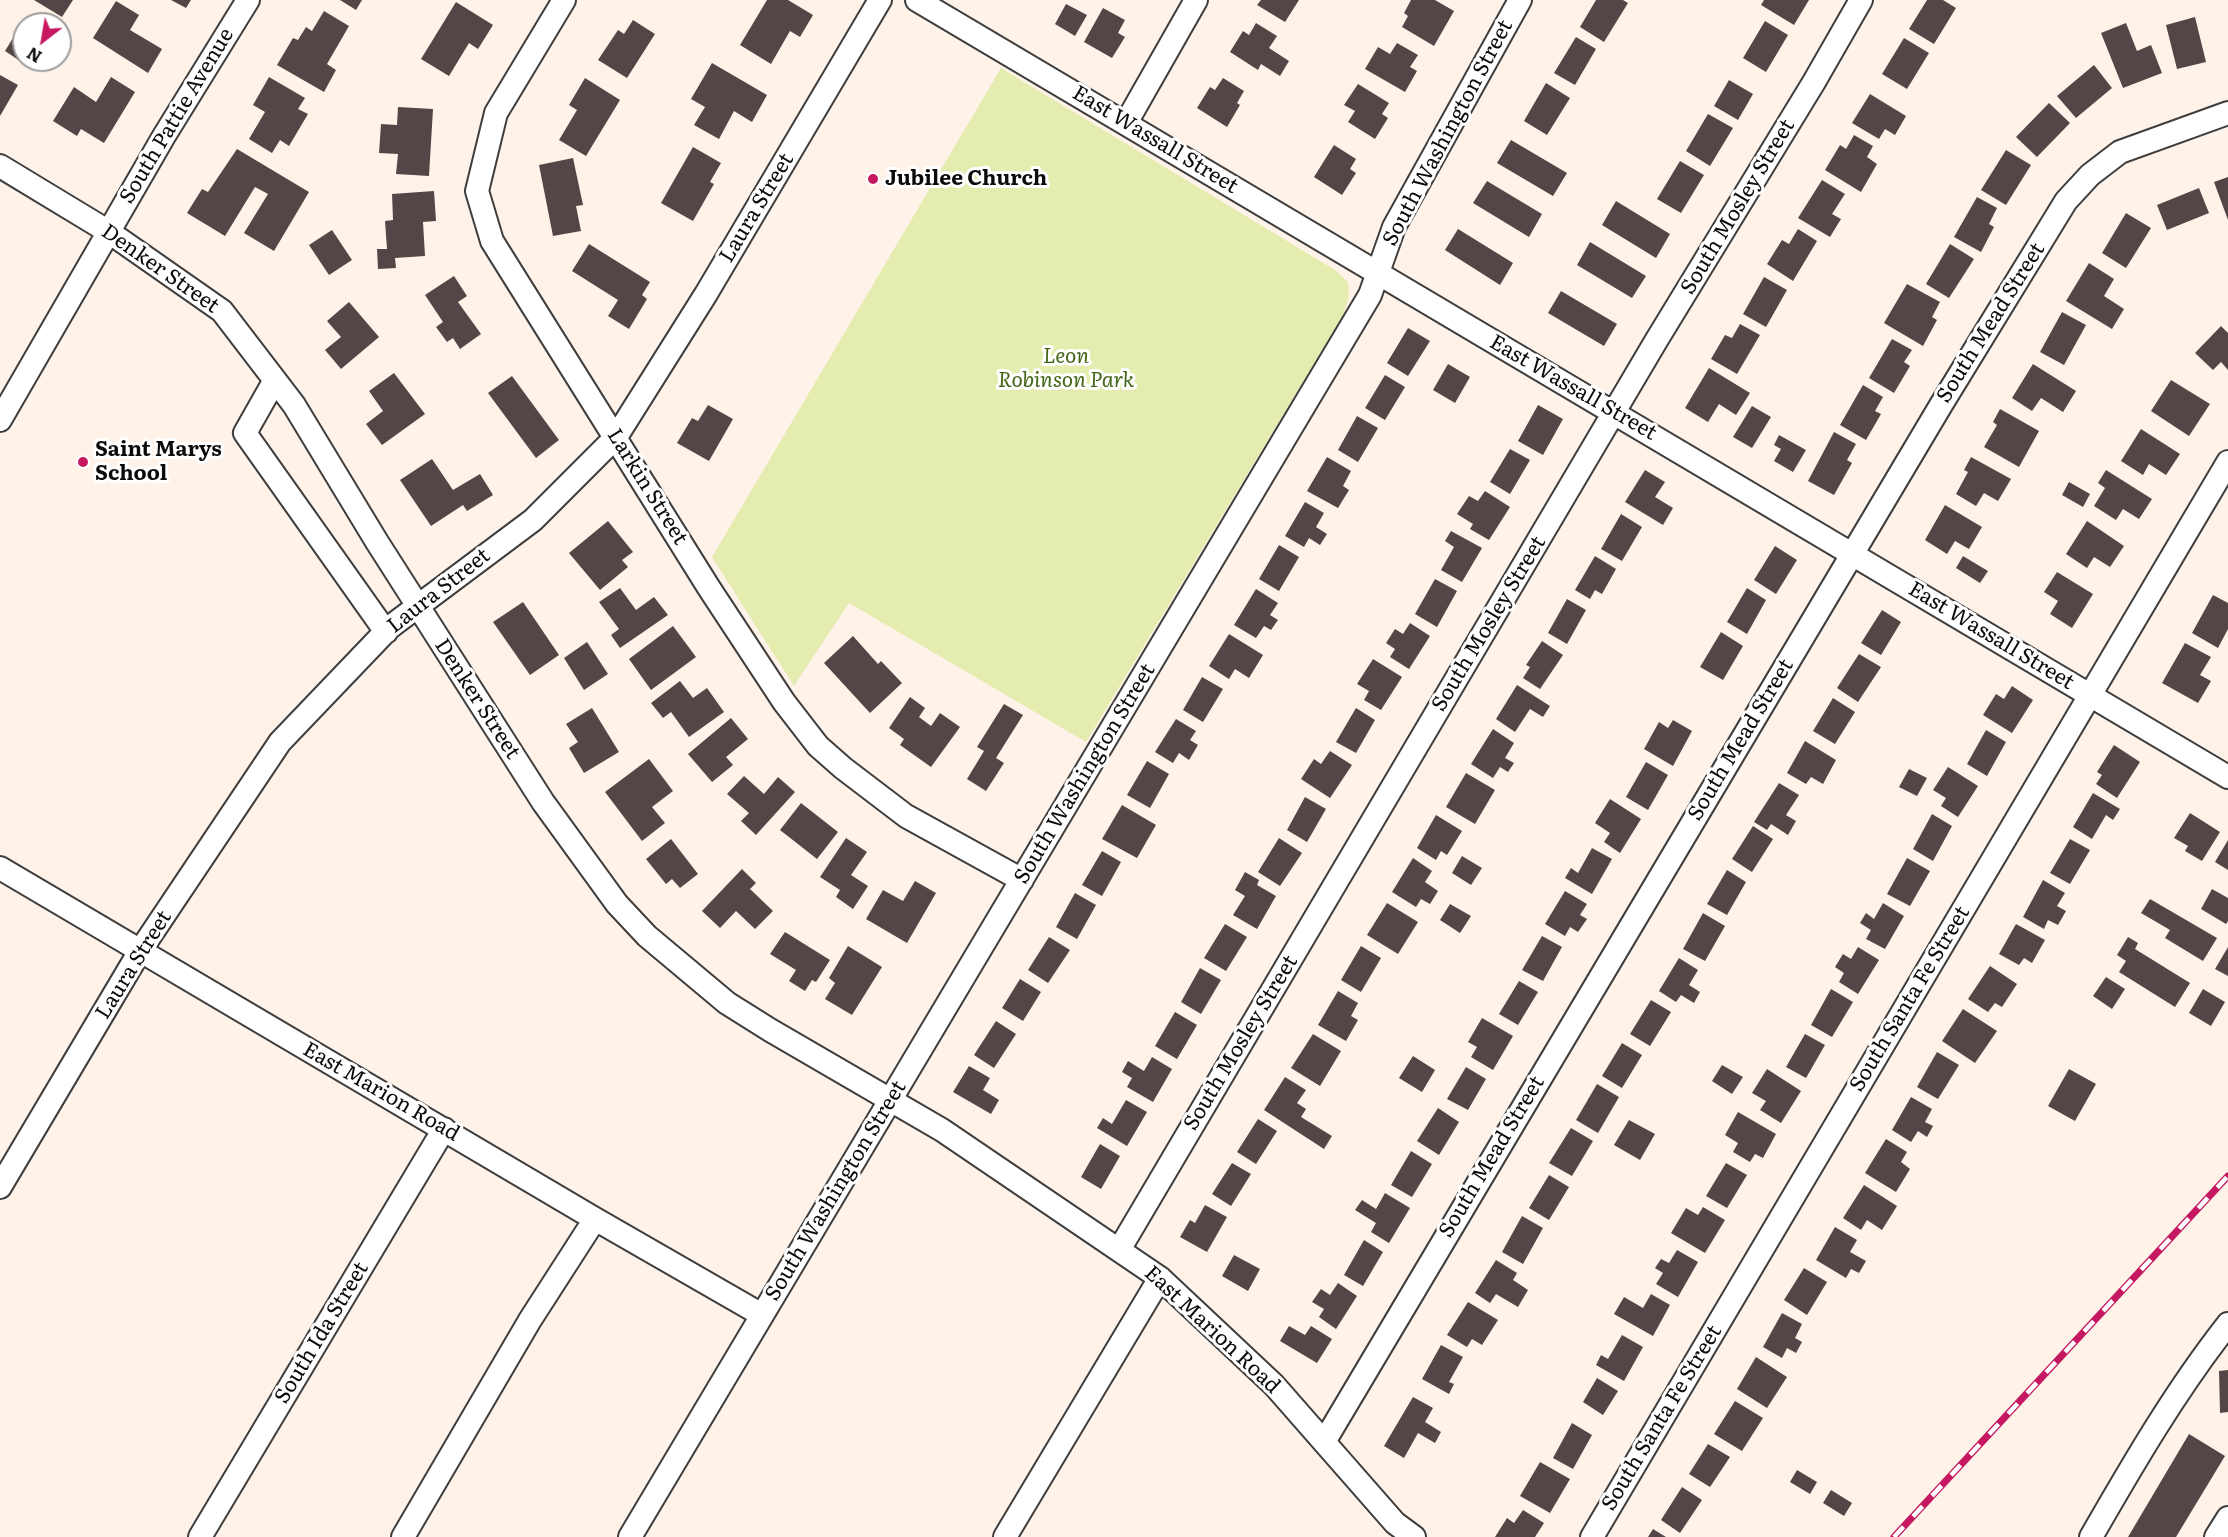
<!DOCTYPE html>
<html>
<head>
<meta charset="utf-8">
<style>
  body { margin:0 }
  #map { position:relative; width:2228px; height:1537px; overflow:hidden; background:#fff2e8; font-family:Literata,serif }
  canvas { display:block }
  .north { position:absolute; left:12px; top:12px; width:60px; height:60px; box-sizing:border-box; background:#fff; border:2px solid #9d9d9d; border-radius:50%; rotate:211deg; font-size:16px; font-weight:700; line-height:24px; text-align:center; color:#0b0b0b }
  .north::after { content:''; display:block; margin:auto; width:21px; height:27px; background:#c51860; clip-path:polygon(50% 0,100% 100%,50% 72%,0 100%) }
</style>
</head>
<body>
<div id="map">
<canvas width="2228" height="1537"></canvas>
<div class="north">N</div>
</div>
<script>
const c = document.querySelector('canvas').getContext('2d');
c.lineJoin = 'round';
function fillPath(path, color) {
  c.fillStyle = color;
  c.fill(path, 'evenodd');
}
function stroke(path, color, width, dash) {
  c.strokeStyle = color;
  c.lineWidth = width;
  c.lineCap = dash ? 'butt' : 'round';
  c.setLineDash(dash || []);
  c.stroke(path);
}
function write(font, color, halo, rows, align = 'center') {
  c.font = font + ' Literata,serif';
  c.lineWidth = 6;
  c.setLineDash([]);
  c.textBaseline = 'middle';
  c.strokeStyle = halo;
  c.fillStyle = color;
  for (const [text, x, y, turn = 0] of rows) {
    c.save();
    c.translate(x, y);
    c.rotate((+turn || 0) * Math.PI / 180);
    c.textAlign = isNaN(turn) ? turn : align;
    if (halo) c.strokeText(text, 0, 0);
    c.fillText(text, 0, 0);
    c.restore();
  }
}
fillPath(new Path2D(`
  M1001,68L1335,270L1348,282L1349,297L1343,315L1086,742L849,603L794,686L712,557Z`), '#e5ecaf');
fillPath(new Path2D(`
  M34,0H73L62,17Z
  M171,0H191L186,8Z
  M340,0H362L356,10Z
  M767,0H788L813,15L800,37L790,31L771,64L740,45Z
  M1261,0H1299L1285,22L1257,5Z
  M1411,0H1435L1454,11L1434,46L1402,27L1408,16L1404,13Z
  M1596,0H1623L1628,3L1604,42L1580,27Z
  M1764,0H1809L1794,25L1761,5Z
  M1927,0H1943L1956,8L1934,44L1909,29Z
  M116,1L139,15L130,30L162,49L148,73L93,38Z
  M456,2L493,25L478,49L469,43L449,76L421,59Z
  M1066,4L1087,15L1075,36L1055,24Z
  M1103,8L1125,20L1118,33L1125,37L1112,58L1084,42Z
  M324,11L349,26L327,64L336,70L324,92L277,65L293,38L298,40L306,27L312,31Z
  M2195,17L2206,62L2177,69L2166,25Z
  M24,20L30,24H24V60H34L29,67L5,51Z
  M633,20L655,34L627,78L598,60L618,30L624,34Z
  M1765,21L1788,35L1766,72L1743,58Z
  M1256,23L1277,36L1269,48L1289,61L1280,76L1261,64L1258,70L1230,52L1243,31L1249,35Z
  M2126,23L2137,51L2151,45L2162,73L2123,88L2101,33Z
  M1576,37L1596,49L1575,85L1554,73Z
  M1904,38L1929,53L1907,89L1882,74Z
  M1397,43L1418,55L1410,67L1417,71L1405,92L1365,69L1378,47L1390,54Z
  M712,63L767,95L752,122L734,111L719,139L694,125L705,107L691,99Z
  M2094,65L2112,88L2076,118L2057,96Z
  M0,75L18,85L0,116Z
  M111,77L135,92L104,143L81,129L77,136L53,121L74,87L96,102Z
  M269,77L305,98L298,109L308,114L289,146L280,140L272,153L249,139L265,112L253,105Z
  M585,78L620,100L586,156L559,140L577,110L569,105Z
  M1223,78L1244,91L1237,103L1240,105L1227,127L1197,108L1210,87L1215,90Z
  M1729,80L1753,94L1738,120L1714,106Z
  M1546,83L1570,98L1547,135L1524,121Z
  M1358,84L1389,103L1382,114L1388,118L1375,139L1348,122L1355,111L1344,105Z
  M1870,94L1906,116L1895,135L1885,129L1879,139L1852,123Z
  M2049,103L2070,123L2037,157L2016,137Z
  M398,107L433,109L429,176L396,174L398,154L379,153L381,124L397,125Z
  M1708,114L1733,128L1710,166L1686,151Z
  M1854,135L1873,146L1867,157L1877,164L1861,192L1825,170L1840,145L1846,149Z
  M1511,140L1567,173L1553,196L1497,163Z
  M1334,145L1356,159L1350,169L1356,173L1342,195L1314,177Z
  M693,147L721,163L710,182L714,184L693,221L661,203Z
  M237,149L309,192L274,251L244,233L268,194L255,187L225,236L187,213L202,189L208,192Z
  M2006,150L2031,165L2006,205L1981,190Z
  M573,158L583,205L576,206L581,231L553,236L539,165Z
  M1680,161L1704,175L1681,213L1657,199Z
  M2228,177V220L2214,182Z
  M1822,180L1845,194L1832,214L1841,219L1830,237L1798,218Z
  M1487,181L1542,214L1529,237L1473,203Z
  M2199,188L2209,213L2167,230L2157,205Z
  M434,191L436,221L423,222L425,256L395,258L396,268L378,269L377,249H387L385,221L393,220L392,194Z
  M1977,197L1997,208L1989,224L1994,227L1981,252L1954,237Z
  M1616,201L1670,234L1656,258L1602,225Z
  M2126,213L2151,228L2126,268L2102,253Z
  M1458,229L1513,263L1500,285L1445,250Z
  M1798,229L1817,241L1793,281L1767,264L1782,240L1789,244Z
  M332,230L352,260L329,275L309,245Z
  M1590,242L1646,276L1632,298L1577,265Z
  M589,244L650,282L642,295L647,299L629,329L608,316L618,300L572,271Z
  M1950,244L1974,259L1949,298L1926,284Z
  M2089,263L2114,279L2104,296L2124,309L2112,329L2066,301Z
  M454,276L467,296L458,302L481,334L460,349L453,338L447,342L436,327L443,322L425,295Z
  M1764,277L1787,290L1766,327L1743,314Z
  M1907,284L1940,302L1932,317L1937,320L1923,346L1884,323Z
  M1561,291L1617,324L1604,346L1548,313Z
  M349,302L379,337L341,369L325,350L341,337L327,321Z
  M2062,312L2086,325L2064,365L2040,352Z
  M1740,324L1760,335L1737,374L1711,359L1725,335L1732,338Z
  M2221,326L2228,333V370L2221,362L2213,370L2195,353Z
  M1408,328L1430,341L1408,376L1387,363Z
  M1892,339L1912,350L1904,362L1910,366L1894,393L1869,378Z
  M1448,364L1470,377L1455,403L1433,390Z
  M2033,364L2076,391L2063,412L2041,398L2032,411L2012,398Z
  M1709,368L1750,393L1736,415L1719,404L1708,422L1685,408Z
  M394,373L425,414L382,445L366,424L383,411L369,391Z
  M1385,375L1405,387L1385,420L1365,408Z
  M512,376L559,440L536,458L488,393Z
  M2171,380L2210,404L2189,436L2151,411Z
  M1863,385L1883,397L1875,411L1881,414L1866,440L1840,425Z
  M708,405L733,419L709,461L677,443L692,418L698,421Z
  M1538,405L1563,419L1543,455L1518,441Z
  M1752,406L1771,417L1752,448L1733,437Z
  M2000,409L2039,431L2019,467L1984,447L1997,425L1993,422Z
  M1357,416L1378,428L1358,462L1338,450Z
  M2141,429L2180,454L2166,475L2149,464L2143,475L2121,461Z
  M1834,432L1856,444L1847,460L1852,463L1834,495L1808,481Z
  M1779,435L1806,450L1793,472L1774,461L1781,449L1774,445Z
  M1510,449L1530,460L1510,494L1490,482Z
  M1327,457L1351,471L1343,486L1349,490L1338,508L1307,491Z
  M1971,457L2011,479L1998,501L1984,493L1976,506L1956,494L1968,472L1964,470Z
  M432,459L453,490L480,474L493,495L467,511L463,505L431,526L400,480Z
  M1645,470L1665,482L1655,497L1673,508L1663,525L1625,502Z
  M2106,470L2152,499L2139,519L2123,509L2116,520L2094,506L2105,488L2098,483Z
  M2069,482L2090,494L2083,507L2062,495Z
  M1485,491L1510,507L1489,540L1470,529L1473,524L1457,514L1469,496L1478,501Z
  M1305,502L1324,513L1316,527L1327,534L1320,545L1309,538L1304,547L1285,536Z
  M1945,505L1982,527L1969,549L1955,541L1947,554L1925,540Z
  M1621,514L1642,527L1622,561L1601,549Z
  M608,521L633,552L622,560L628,567L600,590L569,553Z
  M2087,521L2124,546L2110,567L2094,557L2087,568L2066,554Z
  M1451,531L1482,548L1462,582L1441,570L1454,547L1445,541Z
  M1279,545L1299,557L1279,591L1259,579Z
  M1775,546L1797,560L1776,594L1754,580Z
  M1595,556L1616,569L1602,594L1595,590L1590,599L1575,590Z
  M1963,556L1988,571L1980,583L1956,568Z
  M2057,572L2093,594L2072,628L2050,614L2058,601L2044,592Z
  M1435,579L1457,591L1437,627L1415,614Z
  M620,588L636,610L654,597L668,615L620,648L611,635L619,629L599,602Z
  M1747,588L1766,600L1747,634L1727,622Z
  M1256,589L1278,603L1270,615L1278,620L1271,630L1264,626L1256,638L1234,625Z
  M2213,595L2228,603V629L2218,648L2192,633Z
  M1567,599L1586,610L1567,644L1548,633Z
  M523,602L559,655L530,675L493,622Z
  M1882,610L1901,622L1881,655L1861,643Z
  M1410,623L1430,636L1409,669L1390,657L1395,649L1386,643L1395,629L1403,634Z
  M673,626L696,657L651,690L629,659Z
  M1721,632L1743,646L1723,680L1700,667Z
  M1229,634L1263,655L1249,678L1235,669L1229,679L1209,666Z
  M853,636L878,664L881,661L902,683L870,713L824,663Z
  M1542,641L1563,655L1540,689L1523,678L1530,667L1526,665Z
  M587,642L608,674L584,690L564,658Z
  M2185,643L2211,657L2200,675L2211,681L2198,703L2162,683Z
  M1859,654L1881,667L1858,702L1837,688Z
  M1373,659L1402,677L1381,710L1364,700L1369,691L1357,684Z
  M1202,677L1223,689L1203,722L1183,710Z
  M680,681L693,698L707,688L724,712L689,737L671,712L663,718L651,703Z
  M1517,685L1550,706L1543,717L1530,709L1515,732L1496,719Z
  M2012,686L2033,700L2012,733L1983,715L1996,694L2004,699Z
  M910,697L925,708L919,717L931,726L940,713L960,727L931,767L900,745L904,739L889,728Z
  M1833,698L1855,712L1835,744L1813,731Z
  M1004,704L1023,715L996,758L1004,763L986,791L967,779L984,751L977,747Z
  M592,708L619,752L584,773L569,748L578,742L566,724Z
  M1356,708L1375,720L1356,753L1336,742Z
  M731,718L748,739L726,757L733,765L712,782L688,754Z
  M1176,719L1196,731L1190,740L1198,745L1189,760L1179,753L1173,763L1155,752Z
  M1673,720L1692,731L1673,766L1644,749L1659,722L1668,728Z
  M1493,729L1514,743L1505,758L1514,763L1508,772L1500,767L1493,778L1471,764Z
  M1986,730L2006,742L1987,776L1967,764Z
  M1805,741L1836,760L1823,784L1811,777L1806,784L1787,773Z
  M2114,745L2140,762L2117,798L2096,784L2102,775L2097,772Z
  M1330,751L1352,765L1330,798L1301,779L1314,759L1321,764Z
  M649,759L673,791L652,807L665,823L642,841L605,792Z
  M1147,761L1169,774L1150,808L1127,795Z
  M1646,762L1668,775L1648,810L1626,797Z
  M1948,767L1978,786L1958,817L1941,806L1946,798L1933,790Z
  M1909,769L1927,778L1917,796L1899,787Z
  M1466,773L1495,790L1475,824L1446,807Z
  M744,776L764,794L778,777L795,792L756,835L741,821L749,813L727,794Z
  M1779,783L1799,795L1786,815L1796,821L1788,835L1771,824L1767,830L1754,822Z
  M2093,793L2120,809L2113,820L2106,815L2092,839L2073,827Z
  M1305,797L1326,809L1307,842L1287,830Z
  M1610,799L1641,819L1620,853L1604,842L1610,833L1595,823Z
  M801,803L838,832L817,859L780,830Z
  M1122,805L1156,825L1137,858L1102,839Z
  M2190,813L2220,832L2202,861L2185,851L2188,846L2174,838Z
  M1932,814L1952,826L1933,861L1913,849Z
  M1436,815L1462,831L1447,855L1441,851L1436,860L1417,848Z
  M1753,826L1773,839L1752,872L1732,859Z
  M846,838L867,852L851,875L868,886L853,909L836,897L840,890L820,877Z
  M1279,838L1302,853L1280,886L1258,872Z
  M671,839L698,874L680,888L672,879L666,884L646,859Z
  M2070,839L2090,850L2070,884L2050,873Z
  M2228,840V870L2215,862Z
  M1592,848L1612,859L1592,894L1565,878L1571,868L1578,873Z
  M1102,851L1121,862L1102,896L1082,885Z
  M1462,856L1482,868L1471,885L1452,873Z
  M1413,858L1432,871L1425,882L1438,891L1430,904L1421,899L1416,907L1392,892Z
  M1907,858L1930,871L1910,906L1887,894Z
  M742,869L756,883L750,889L773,911L755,929L736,911L720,928L702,911Z
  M1727,870L1746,882L1727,915L1707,904Z
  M1245,872L1259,880L1257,885L1276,896L1257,929L1233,915L1245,896L1235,890Z
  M2043,880L2065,893L2057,906L2066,911L2058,925L2048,920L2044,929L2023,917Z
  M915,881L936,893L907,943L866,919L883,890L903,901Z
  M2212,889L2228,898V921L2226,924L2201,909Z
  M1565,891L1587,904L1580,915L1587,919L1578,932L1570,927L1565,936L1545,924Z
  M1075,893L1096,905L1077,939L1056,927Z
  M2150,899L2217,938L2203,961L2165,938L2170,930L2141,913Z
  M1387,903L1418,922L1398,954L1367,935Z
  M1883,903L1904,916L1885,949L1866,939L1871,930L1860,923L1866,913L1874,919Z
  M1450,904L1471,916L1460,933L1440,920Z
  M1703,913L1725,926L1705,961L1683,949Z
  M1225,924L1247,937L1226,971L1204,958Z
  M2016,924L2045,940L2032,963L2024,958L2019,965L1999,954Z
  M785,932L830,960L816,982L812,980L805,991L789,981L796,970L770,954Z
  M1542,936L1562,947L1543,981L1522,970Z
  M1049,937L1070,950L1048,983L1028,970Z
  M2128,937L2138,943L2135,949L2190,983L2175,1007L2119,972L2126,961L2117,955Z
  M848,946L882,967L852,1015L825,999L835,983L829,978Z
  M1361,946L1381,958L1361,992L1341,980Z
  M1858,947L1879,960L1858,994L1839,982L1844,973L1835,967L1843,954L1851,959Z
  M2228,947V976L2215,969Z
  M1679,958L1698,970L1689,985L1700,992L1694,1003L1681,995L1676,1002L1659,991Z
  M1990,966L2017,984L2002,1007L1995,1003L1988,1012L1968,999Z
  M1200,968L1221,980L1201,1014L1181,1002Z
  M2106,977L2125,989L2112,1009L2093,996Z
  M1020,979L1041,992L1023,1021L1002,1008Z
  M1519,981L1538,992L1518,1025L1499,1014Z
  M1831,989L1853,1002L1832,1037L1811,1025Z
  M2203,989L2225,1002L2211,1026L2189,1013Z
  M1338,991L1358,1003L1351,1016L1358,1020L1346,1041L1318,1025Z
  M1651,1000L1671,1012L1650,1046L1630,1034Z
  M1963,1009L1997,1031L1975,1063L1942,1041Z
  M1175,1012L1197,1025L1177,1059L1155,1046Z
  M1482,1018L1513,1036L1493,1070L1471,1057L1477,1047L1468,1042Z
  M996,1021L1016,1034L994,1068L974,1055Z
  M1313,1034L1341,1051L1320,1086L1291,1068Z
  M1805,1034L1825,1045L1806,1078L1786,1067Z
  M1622,1043L1642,1055L1622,1088L1602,1076Z
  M1937,1052L1959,1065L1938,1099L1917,1087Z
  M1413,1056L1435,1070L1422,1092L1399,1078Z
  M1152,1057L1172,1069L1153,1102L1127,1087L1132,1078L1122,1072L1128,1061L1144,1071Z
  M1722,1065L1743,1077L1732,1094L1712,1081Z
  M969,1066L990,1078L983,1090L999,1100L991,1114L953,1092Z
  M1466,1067L1486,1079L1468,1110L1447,1099Z
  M1767,1069L1801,1091L1781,1123L1760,1110L1766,1101L1752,1093Z
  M2069,1069L2096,1084L2075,1121L2048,1106Z
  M1285,1077L1306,1090L1297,1103L1306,1109L1301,1117L1332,1136L1324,1149L1264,1110Z
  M1597,1084L1619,1097L1598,1133L1576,1120Z
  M1911,1097L1932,1109L1925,1122L1933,1126L1927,1137L1918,1131L1911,1142L1892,1130Z
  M1126,1100L1147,1112L1127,1146L1097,1128L1103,1118L1112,1124Z
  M1438,1108L1459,1122L1439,1155L1417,1141Z
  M1738,1112L1776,1134L1763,1158L1755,1154L1750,1162L1733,1152L1738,1143L1725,1135Z
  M1258,1119L1277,1131L1256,1164L1237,1152Z
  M1629,1120L1655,1134L1640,1160L1614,1145Z
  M1571,1128L1593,1141L1572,1176L1549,1163Z
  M1886,1139L1907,1152L1901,1162L1910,1169L1896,1192L1865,1173Z
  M1100,1144L1120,1156L1101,1189L1081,1177Z
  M1411,1151L1432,1164L1412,1197L1391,1185Z
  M1232,1163L1251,1174L1231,1206L1212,1194Z
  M1726,1163L1747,1175L1727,1208L1706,1196Z
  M1549,1175L1569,1187L1549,1220L1529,1208Z
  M1864,1185L1897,1206L1882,1230L1867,1220L1861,1230L1843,1218Z
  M1385,1193L1410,1208L1389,1243L1371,1232L1376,1223L1355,1210L1362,1200L1376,1209Z
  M1205,1205L1227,1217L1207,1252L1180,1237L1190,1220L1195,1223Z
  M1703,1207L1725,1220L1705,1253L1671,1233L1686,1208L1698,1215Z
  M1522,1216L1543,1228L1523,1264L1502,1252Z
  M1835,1227L1857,1240L1850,1252L1866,1261L1859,1273L1851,1269L1846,1278L1816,1260Z
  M1364,1240L1383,1252L1363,1286L1344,1275Z
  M1677,1250L1698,1262L1678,1297L1656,1284L1663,1273L1655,1268L1661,1259L1669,1263Z
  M1234,1255L1260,1269L1248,1291L1222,1276Z
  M1496,1260L1517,1273L1513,1280L1528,1290L1518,1307L1496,1294L1490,1303L1475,1293Z
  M1804,1268L1827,1282L1807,1315L1784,1300Z
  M1338,1283L1357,1296L1336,1329L1319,1317L1324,1309L1312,1302L1321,1289L1330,1295Z
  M1651,1294L1670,1305L1653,1336L1614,1314L1624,1297L1643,1308Z
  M1468,1302L1498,1320L1482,1345L1472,1339L1467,1347L1447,1335Z
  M1782,1313L1802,1324L1795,1338L1802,1342L1796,1353L1787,1348L1782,1358L1763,1347Z
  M1289,1326L1305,1335L1311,1326L1332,1339L1317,1363L1280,1341Z
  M1622,1335L1643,1347L1624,1381L1596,1365L1601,1355L1608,1359Z
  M1441,1345L1463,1357L1449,1382L1454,1384L1449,1394L1422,1379Z
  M1756,1357L1787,1377L1767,1408L1737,1389Z
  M2228,1370V1412L2220,1413L2219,1371Z
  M1597,1378L1618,1391L1603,1415L1583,1402Z
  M1413,1397L1433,1408L1425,1422L1441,1432L1435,1443L1418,1433L1404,1458L1384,1446Z
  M1735,1401L1763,1418L1742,1451L1714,1434Z
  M1572,1423L1592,1435L1573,1469L1553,1458Z
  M2189,1434L2225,1456L2176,1537H2128Z
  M1708,1444L1730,1457L1710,1487L1689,1474Z
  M1540,1462L1570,1479L1550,1513L1520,1496Z
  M1797,1470L1817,1482L1810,1494L1790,1482Z
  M1682,1487L1702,1500L1680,1533L1661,1520Z
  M1831,1490L1852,1503L1844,1516L1823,1503Z
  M1523,1510L1544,1523L1535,1537H1495L1507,1518L1514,1523Z
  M1653,1529L1666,1537H1648Z`), '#544646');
const minor = new Path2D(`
  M564,0L496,113L477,191L492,241L709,588L784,702L818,746L843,768L906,816L1022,880
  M917,0L2228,777
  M1126,123L1196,0
  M0,166L109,232L222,311L294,405L377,542L543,802L617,904L647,936L727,1003L770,1030L942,1130L1160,1278L1274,1385L1395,1523L1414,1537
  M275,380L245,433L386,632
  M0,420L164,136L248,0
  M0,868L595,1219L762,1315
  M0,1187L140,951L280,742L390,627L533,520L616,437L706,294L880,0
  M1119,1250L1656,341L1814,82L1861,0
  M1324,1442L1941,405L2066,201L2090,175L2120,152L2228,113
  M200,1537L444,1129
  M403,1537L530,1320L595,1219
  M630,1537L1370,295L1394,227L1520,0
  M1005,1537L1160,1278
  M1592,1537L2228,462
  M2091,1537C2133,1464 2176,1390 2228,1324
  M2216,1537L2228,1518`);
stroke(minor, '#3e3e3e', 26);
stroke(minor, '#fff', 22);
const rail = new Path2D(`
  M1894,1537L2228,1176`);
stroke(rail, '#c51860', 7);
stroke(rail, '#fff', 4.5, [14]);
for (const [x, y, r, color] of [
  [873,179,6,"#c51860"],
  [83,462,6,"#c51860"]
]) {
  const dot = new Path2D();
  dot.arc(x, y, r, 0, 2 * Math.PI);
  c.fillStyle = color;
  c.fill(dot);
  stroke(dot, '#fff', 2);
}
write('21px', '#0b0b0b', '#fff', [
  ["South Pattie Avenue",177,116,-59],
  ["South Washington Street",1448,133,-62],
  ["East Wassall Street",1155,140,31],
  ["South Mosley Street",1738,207,-59],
  ["Laura Street",757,208,-59],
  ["Denker Street",160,269,35],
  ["South Mead Street",1991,323,-58],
  ["East Wassall Street",1573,388,30],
  ["Larkin Street",647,487,58],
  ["Laura Street",439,591,-38],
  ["South Mosley Street",1489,624,-59],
  ["East Wassall Street",1991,636,31],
  ["Denker Street",477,699,57],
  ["South Mead Street",1741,740,-59],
  ["South Washington Street",1085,774,-59],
  ["Laura Street",134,965,-58],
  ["South Santa Fe Street",1910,999,-59],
  ["South Mosley Street",1241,1043,-59],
  ["East Marion Road",381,1092,30],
  ["South Mead Street",1492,1157,-59],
  ["South Washington Street",836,1191,-59],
  ["East Marion Road",1212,1330,43],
  ["South Ida Street",322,1333,-59],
  ["South Santa Fe Street",1662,1418,-59]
]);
write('bold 21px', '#0b0b0b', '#fff', [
  ["Jubilee Church",885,179],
  ["Saint Marys",95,450],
  ["School",95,474]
], 'left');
write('italic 21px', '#456617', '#fff', [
  ["Leon",1066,357],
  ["Robinson Park",1066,381]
]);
</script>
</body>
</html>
